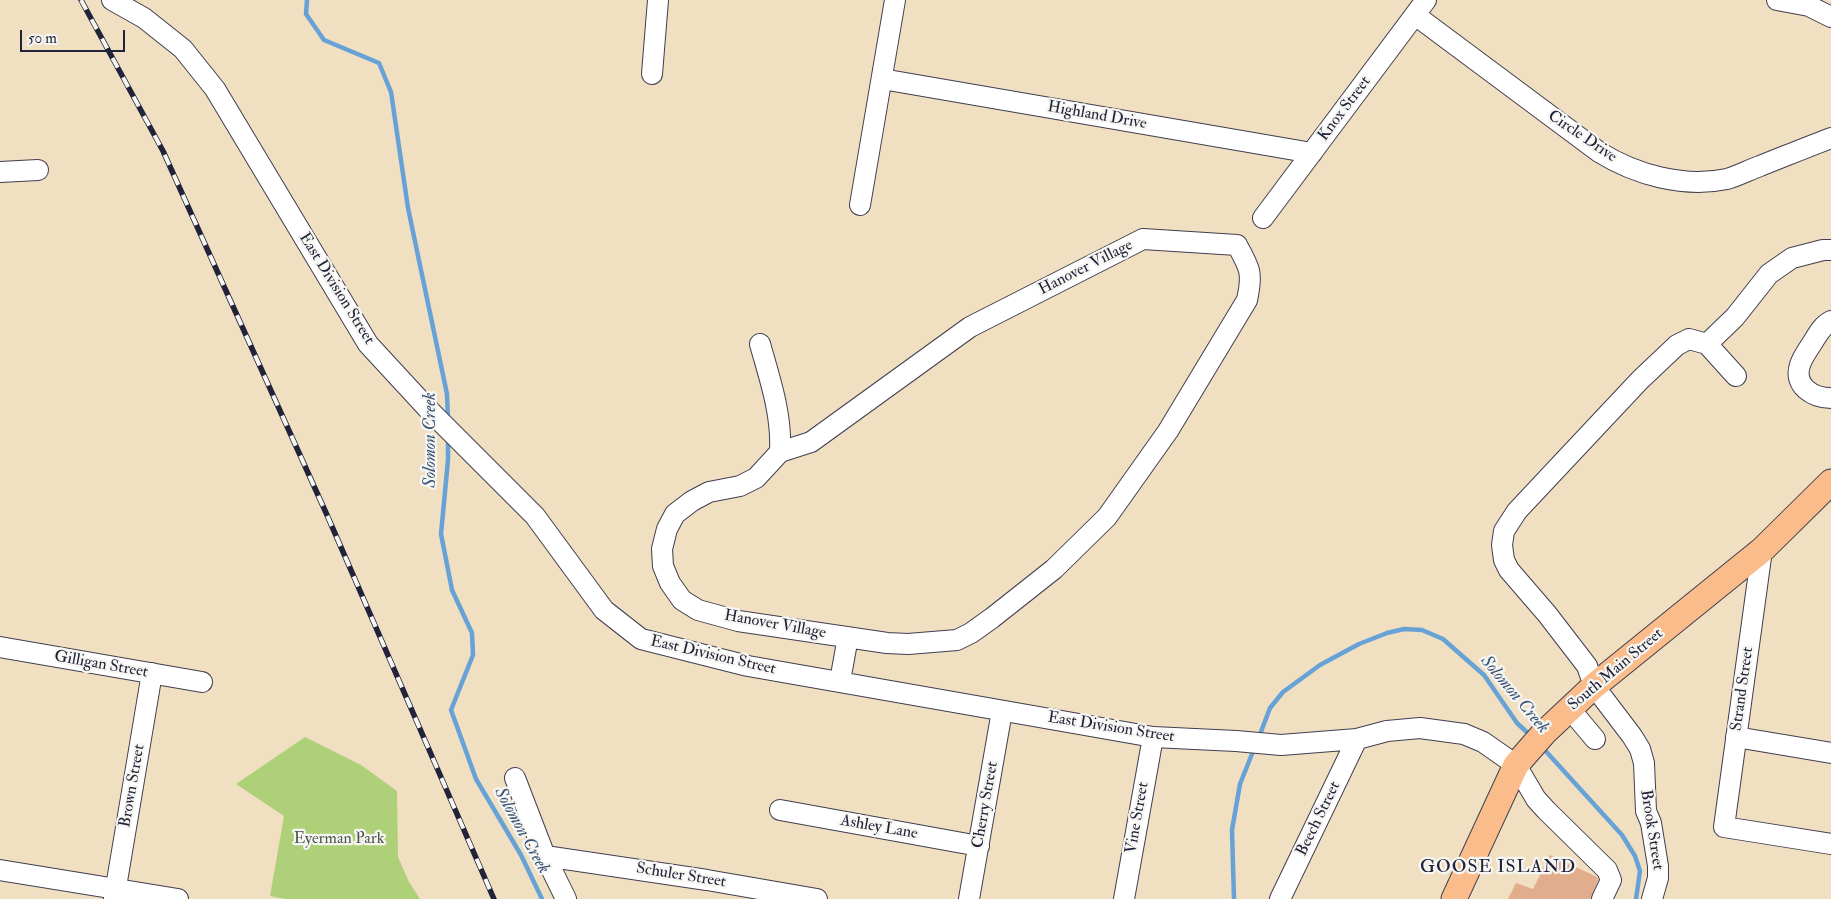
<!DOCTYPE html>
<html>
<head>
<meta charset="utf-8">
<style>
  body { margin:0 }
  #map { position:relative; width:1831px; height:899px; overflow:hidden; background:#f0dfc1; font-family:"IM FELL Double Pica",serif }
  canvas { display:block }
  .scale { position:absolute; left:20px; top:30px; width:105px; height:22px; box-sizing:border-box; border:2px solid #22223b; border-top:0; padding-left:6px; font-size:15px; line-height:18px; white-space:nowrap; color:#22223b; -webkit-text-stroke:4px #f6f6f2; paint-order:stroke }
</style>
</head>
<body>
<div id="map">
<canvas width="1831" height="899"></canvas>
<div class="scale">50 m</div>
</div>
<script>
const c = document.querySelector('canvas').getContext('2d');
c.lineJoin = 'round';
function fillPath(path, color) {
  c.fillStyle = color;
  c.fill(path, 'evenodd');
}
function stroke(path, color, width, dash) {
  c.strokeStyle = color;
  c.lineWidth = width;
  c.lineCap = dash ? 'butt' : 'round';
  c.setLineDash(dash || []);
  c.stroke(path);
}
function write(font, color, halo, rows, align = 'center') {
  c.font = font + ' "IM FELL Double Pica",serif';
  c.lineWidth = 4.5;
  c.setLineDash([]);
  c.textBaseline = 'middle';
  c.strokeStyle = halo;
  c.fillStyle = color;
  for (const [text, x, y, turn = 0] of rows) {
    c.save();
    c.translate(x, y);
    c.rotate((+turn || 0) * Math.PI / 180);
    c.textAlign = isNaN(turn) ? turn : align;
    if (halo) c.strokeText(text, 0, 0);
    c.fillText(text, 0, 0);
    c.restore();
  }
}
fillPath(new Path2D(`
  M305,737L361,765L397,791L398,857L409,882L420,899H285L270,896L284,816L236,784Z`), '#aed078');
stroke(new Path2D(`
  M307,0L306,14L324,40L379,63L391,92L408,208L447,394L448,419
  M448,439V460L441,534L452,590L472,633L473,655L451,710L476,779L521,855L542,899
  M1259,737L1270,708L1283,692L1320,665L1359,644L1387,633L1404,629L1422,630L1443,639L1484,675L1517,723L1531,736
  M1542,747L1622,835L1635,856L1640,871L1636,899
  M1234,899L1232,830L1240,784L1254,749`), '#67a2d7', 4.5);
fillPath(new Path2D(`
  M1550,855L1597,877L1598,880L1590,899H1508L1516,883L1533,889Z`), '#e2ad8c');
const minor = new Path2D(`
  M112,0L144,18L183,49L215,89L368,344L428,409L535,516L604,610L641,639L748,666L1153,737L1236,741L1281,745L1357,739L1387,731L1420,728L1464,734L1483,742L1516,765L1536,799L1546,810L1607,870L1611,880L1602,899
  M1777,0L1809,6L1831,17
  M1415,15L1599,152C1636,175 1684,188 1727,179C1738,176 1749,170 1760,166C1783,157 1807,147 1831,138
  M652,74L658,0
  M882,79L1312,153
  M0,172L38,170
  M860,205L895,0
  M1263,218L1426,0
  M1143,239L1237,245C1250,268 1253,273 1247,300L1168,431L1107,517L1054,569L992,618L971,633L957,640L908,644L887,643L738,621L698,610L682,600L670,583L663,566L662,549L667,529L675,514L692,501L709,492L740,486L756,478L780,452L811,442L970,327Z
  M1831,321C1821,326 1817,336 1811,345C1807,351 1802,358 1800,365C1793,386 1813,398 1831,398
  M760,344C770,380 782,414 780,452
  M1736,376L1707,344L1735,317L1769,274L1792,258L1823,250H1831
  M1762,550L1724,827L1831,844
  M0,647L202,682
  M840,681L848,637
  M1569,708L1595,739
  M1736,737L1831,753
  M515,778L545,856L566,899
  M780,810L979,846
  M545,856L707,880L817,899
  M0,870L178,899
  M114,899L152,673
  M969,899L1002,711
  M1124,899L1153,737
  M1280,899L1357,739
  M1652,899L1658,878V866L1651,823L1646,811L1644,763L1640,749L1632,736L1594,686L1587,666L1547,614L1509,570L1504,560L1502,545L1504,531L1517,511L1640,380L1677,345L1689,339L1707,344`);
const major = new Path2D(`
  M1454,899L1516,765L1544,733L1594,686L1762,550L1831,482`);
stroke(minor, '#413e4f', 22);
stroke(major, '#413e4f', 27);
stroke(minor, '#fff', 20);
stroke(major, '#fabc8b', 25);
const rail = new Path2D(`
  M81,0L163,151L327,515L494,899`);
stroke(rail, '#22223b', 5.5);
stroke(rail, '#f6f6f2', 4, [11]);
write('16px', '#22223b', '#f6f6f2', [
  ["Knox Street",1345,109,-53],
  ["Highland Drive",1097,116,10],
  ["Circle Drive",1582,137,34],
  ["Hanover Village",1086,268,-27],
  ["East Division Street",336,289,58],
  ["Hanover Village",775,625,10],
  ["East Division Street",713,656,13],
  ["Gilligan Street",101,665,10],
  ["South Main Street",1616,670,-40],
  ["Strand Street",1743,689,-82],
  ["East Division Street",1111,728,9],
  ["Brown Street",133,786,-80],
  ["Cherry Street",986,805,-80],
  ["Vine Street",1138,818,-80],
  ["Beech Street",1319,819,-64],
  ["Ashley Lane",879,828,10],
  ["Brook Street",1651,830,81],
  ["Schuler Street",681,876,9]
]);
write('16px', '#4c564d', '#f6f6f2', [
  ["Eyerman Park",339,840]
]);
write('italic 18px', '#3e5579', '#f6f6f2', [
  ["Solomon Creek",431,440,-90],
  ["Solomon Creek",1514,695,50],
  ["Solomon Creek",521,831,61]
]);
c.letterSpacing = '1px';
write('18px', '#22223b', '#f6f6f2', [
  ["GOOSE ISLAND",1498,868]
]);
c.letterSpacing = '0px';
</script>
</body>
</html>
